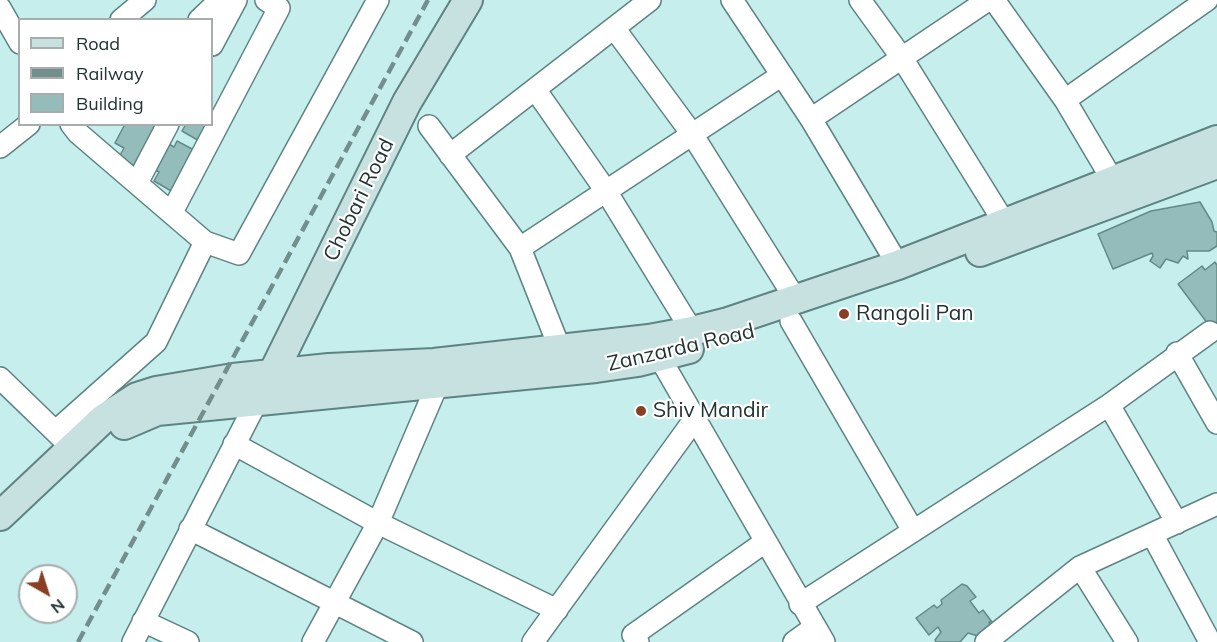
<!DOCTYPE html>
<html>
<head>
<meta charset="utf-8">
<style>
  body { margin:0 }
  #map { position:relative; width:1217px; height:642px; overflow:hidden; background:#c5eeec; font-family:Mulish,sans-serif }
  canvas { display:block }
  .legend { position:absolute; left:18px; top:18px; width:195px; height:108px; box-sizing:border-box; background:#fff; border:2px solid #a7adad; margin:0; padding:8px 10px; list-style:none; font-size:18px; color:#223332 }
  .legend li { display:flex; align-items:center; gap:12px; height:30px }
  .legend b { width:30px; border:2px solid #a7adad }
  .north { position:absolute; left:18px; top:564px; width:60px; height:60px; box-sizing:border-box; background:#fff; border:2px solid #a7adad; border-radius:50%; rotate:141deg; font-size:16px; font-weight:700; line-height:24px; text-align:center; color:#223332 }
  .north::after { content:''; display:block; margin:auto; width:21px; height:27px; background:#894022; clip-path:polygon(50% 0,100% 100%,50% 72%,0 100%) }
</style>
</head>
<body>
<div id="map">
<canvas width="1217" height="642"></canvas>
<ul class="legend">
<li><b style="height:8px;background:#c6e1e0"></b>Road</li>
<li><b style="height:8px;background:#728f8d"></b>Railway</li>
<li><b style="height:16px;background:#94bcba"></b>Building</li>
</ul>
<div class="north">N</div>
</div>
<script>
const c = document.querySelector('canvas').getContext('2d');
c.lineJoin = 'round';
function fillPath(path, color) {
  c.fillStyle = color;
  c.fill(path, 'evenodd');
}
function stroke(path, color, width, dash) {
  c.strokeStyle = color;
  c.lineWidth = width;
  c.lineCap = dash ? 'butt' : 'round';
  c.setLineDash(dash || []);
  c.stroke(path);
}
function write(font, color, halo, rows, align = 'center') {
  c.font = font + ' Mulish,sans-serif';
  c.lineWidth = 4.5;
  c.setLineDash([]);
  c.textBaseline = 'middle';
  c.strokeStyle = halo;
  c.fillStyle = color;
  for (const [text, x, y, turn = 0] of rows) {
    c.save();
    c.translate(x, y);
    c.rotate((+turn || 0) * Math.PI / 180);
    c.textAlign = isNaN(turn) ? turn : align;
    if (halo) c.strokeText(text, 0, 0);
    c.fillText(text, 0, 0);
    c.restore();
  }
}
const building = new Path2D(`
  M125,124H154L160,128L138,168L119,157L124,148L115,143Z
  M186,124H211L201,142L182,131Z
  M164,141L174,147L177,141L196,151L173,192L154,181L159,172L150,167Z
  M1200,202L1212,222L1214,231L1217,232V246L1209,251H1187L1188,259L1183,256L1178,263L1166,259L1160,268L1150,261L1153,256L1152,253L1113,269L1098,234L1151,211Z
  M1215,262L1217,265V336L1178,284L1202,266L1205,270Z
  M962,584L967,586L976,597L970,601L979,613L983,610L992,622H989L991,629L978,636L968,633L960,642H936L935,640L941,632L938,627L929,635L916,618L934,605L937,608L942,604L941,600Z`);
fillPath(building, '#94bcba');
stroke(building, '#638a88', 1.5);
const street = new Path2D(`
  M732,0L811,119L898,265
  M860,0L902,58L1004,222
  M994,0L1065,100L1113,181
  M0,8L20,43
  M121,20L145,0
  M199,20L220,0
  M614,28L692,134L796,300
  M212,45L236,0
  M535,89L606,191L692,331
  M1065,100L1207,0
  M811,119L988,0
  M71,124L78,133L205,242L239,254L378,0
  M429,126L520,248L560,349
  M0,147L29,124
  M450,155L650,0
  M137,183L168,124
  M172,212L279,8L266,0
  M520,248L782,75
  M791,321L912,529
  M653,346L824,642
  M1177,353L1217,423
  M0,378L64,440
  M1109,405L1177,523
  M56,431L156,342L205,242
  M234,444L378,523L557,610
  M190,529L412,642
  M1152,534L1210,642
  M1080,567L1127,642
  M800,604L1109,405L1210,332
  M143,621L188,642
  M133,642L256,403
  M313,642L378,523L438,383
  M533,642L694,420
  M638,642L633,635L765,542
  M794,642L815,627
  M986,642L1080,567L1217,504`);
const secondary = new Path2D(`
  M980,252L1217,164
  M265,389L407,102L468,0
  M124,425L157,411L596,368L638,362L689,349
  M0,516L103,419L137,397L156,391L233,378L329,368L434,363L649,339L692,331L728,322L898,265L1217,140`);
stroke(street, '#5d8382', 24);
stroke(secondary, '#5d8382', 32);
stroke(street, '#fff', 21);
stroke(secondary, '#c6e1e0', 28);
stroke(new Path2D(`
  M78,642L428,0`), '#728f8d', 4.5, [12, 6]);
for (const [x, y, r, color] of [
  [844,314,6,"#894022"],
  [641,411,6,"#894022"]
]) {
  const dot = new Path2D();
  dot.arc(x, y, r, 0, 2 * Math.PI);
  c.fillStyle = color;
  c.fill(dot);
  stroke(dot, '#fff', 2);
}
write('21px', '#223332', '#fff', [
  ["Chobari Road",359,200,-64],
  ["Zanzarda Road",681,348,-13]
]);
write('21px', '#223332', '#fff', [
  ["Rangoli Pan",856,314],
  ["Shiv Mandir",653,411]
], 'left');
</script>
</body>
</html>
